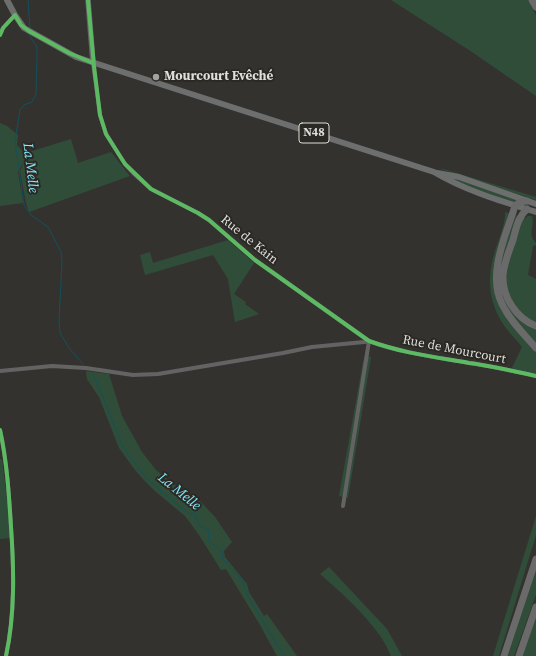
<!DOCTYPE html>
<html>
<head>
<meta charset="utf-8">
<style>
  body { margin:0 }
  canvas { display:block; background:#34322f }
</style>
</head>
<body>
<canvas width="536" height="656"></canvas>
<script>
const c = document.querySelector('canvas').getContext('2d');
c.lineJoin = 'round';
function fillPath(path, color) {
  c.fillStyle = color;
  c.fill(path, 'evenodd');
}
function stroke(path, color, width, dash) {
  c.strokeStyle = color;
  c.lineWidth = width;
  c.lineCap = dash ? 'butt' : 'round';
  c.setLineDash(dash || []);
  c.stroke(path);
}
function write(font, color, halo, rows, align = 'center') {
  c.font = font + ' "Source Serif 4",serif';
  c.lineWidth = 4;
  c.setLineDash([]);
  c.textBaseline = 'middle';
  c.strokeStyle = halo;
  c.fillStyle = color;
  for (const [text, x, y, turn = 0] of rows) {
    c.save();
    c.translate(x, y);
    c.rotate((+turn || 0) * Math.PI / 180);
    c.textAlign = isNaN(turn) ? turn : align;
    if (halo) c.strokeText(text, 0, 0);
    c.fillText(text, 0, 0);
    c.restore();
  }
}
fillPath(new Path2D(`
  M391,0H528L536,15V96L469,50Z
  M0,123L7,126L18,135L17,145L23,152H29L71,139L78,163L111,152L130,176L29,212L26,203L20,171L24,161L18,172L23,203L0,206Z
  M440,169H443L536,197V200Z
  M447,176L523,201L514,203L469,187Z
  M505,212L525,218L528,216H532C535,227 527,234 536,243V245L533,246L528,275L536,279V377L510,372L522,347C517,340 511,335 506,328C489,305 486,279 495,251C498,241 506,223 505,212Z
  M228,240L254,263L234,294L246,302L245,304L259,314L235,322L228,279L213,255L145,275L140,255L150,252L153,263Z
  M365,355L371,357L348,498L339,496L363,362Z
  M86,371L109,374L122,416L142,452L156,470L173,484L201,502L215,517L232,542L224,551L225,557L247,584L249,592L264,616L267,614L297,656H277L260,625L226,569L221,570L199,535L185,516L155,491L143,479L135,470L119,448L99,397L87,379Z
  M0,459H2L7,499L10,538L0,539Z
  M536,516V535L499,656H493Z
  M329,567L387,629L402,656H391C388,650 385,643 381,637C364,613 342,593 320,574Z
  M536,569V595L514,656H508Z
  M536,617V656H522Z`), '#304d39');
stroke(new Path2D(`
  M28,0L30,28
  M29,35L37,47V55L36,94L32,102L24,105L20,110L15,141L24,205L31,215L48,227L61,252L62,262L59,321L60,333L69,348L83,364
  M93,375L101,392L122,445L131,459L149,481L179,506L188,513L196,515C198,526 198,525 208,529L209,542L220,549L222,552L223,559L242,580L248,596L284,656`), '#12515b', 1);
stroke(new Path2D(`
  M0,35L3,28L15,15
  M93,63L100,115L106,134L125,164L133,173L151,189L198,213L209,220L255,260L369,341C402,353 435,357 469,363C492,366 514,371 536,376
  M0,371L52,366L86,368L133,375L158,374L283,353L312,347L364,342L369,341
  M0,430C7,462 9,495 11,527C14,570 15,614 6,656
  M343,506L369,341`), '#646363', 4);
stroke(new Path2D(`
  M88,0L93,63`), '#656766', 5.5);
stroke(new Path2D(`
  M7,0L15,15L24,28L76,57L434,172C466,191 501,201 536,212
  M437,173L459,177L536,204`), '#6d6e6e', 6);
stroke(new Path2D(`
  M532,0L536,7
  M527,201L520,202L515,206C506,235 487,274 502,304C510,321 524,334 536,348
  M527,209C518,217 516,229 513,240C509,251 504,263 503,275C502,297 516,318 536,326
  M504,656L536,559
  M519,656L536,607`), '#6a6a6a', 7);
stroke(new Path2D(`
  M88,0L94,66L100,115L106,134L125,164L151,189L198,213L209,220L255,260L369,341C402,353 435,357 469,363C492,366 514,371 536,376
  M0,35L3,28L15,15L21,25L29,31L69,53L93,63
  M0,430C7,462 9,495 11,527C14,570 15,614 6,656`), '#5cba63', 4);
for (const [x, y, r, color] of [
  [156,77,4,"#a3a29f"]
]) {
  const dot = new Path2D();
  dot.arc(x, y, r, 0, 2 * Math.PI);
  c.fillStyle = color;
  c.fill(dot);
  stroke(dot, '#2b2924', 1.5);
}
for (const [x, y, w] of [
  [314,133,30]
]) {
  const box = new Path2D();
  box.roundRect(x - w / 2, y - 10, w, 20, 3);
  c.fillStyle = '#2b2924';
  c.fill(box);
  stroke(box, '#dfdedb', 1);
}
write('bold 12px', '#dfdedb', null, [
  ["N48",314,133]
]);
write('bold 13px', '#dfdedb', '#2b2924', [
  ["Mourcourt Evêché",164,77]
], 'left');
write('13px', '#dfdedb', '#2b2924', [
  ["Rue de Kain",249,240,39],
  ["Rue de Mourcourt",454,350,11]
]);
write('italic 14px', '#85e7fa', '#2b2924', [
  ["La Melle",30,168,83],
  ["La Melle",179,492,39]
]);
</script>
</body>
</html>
